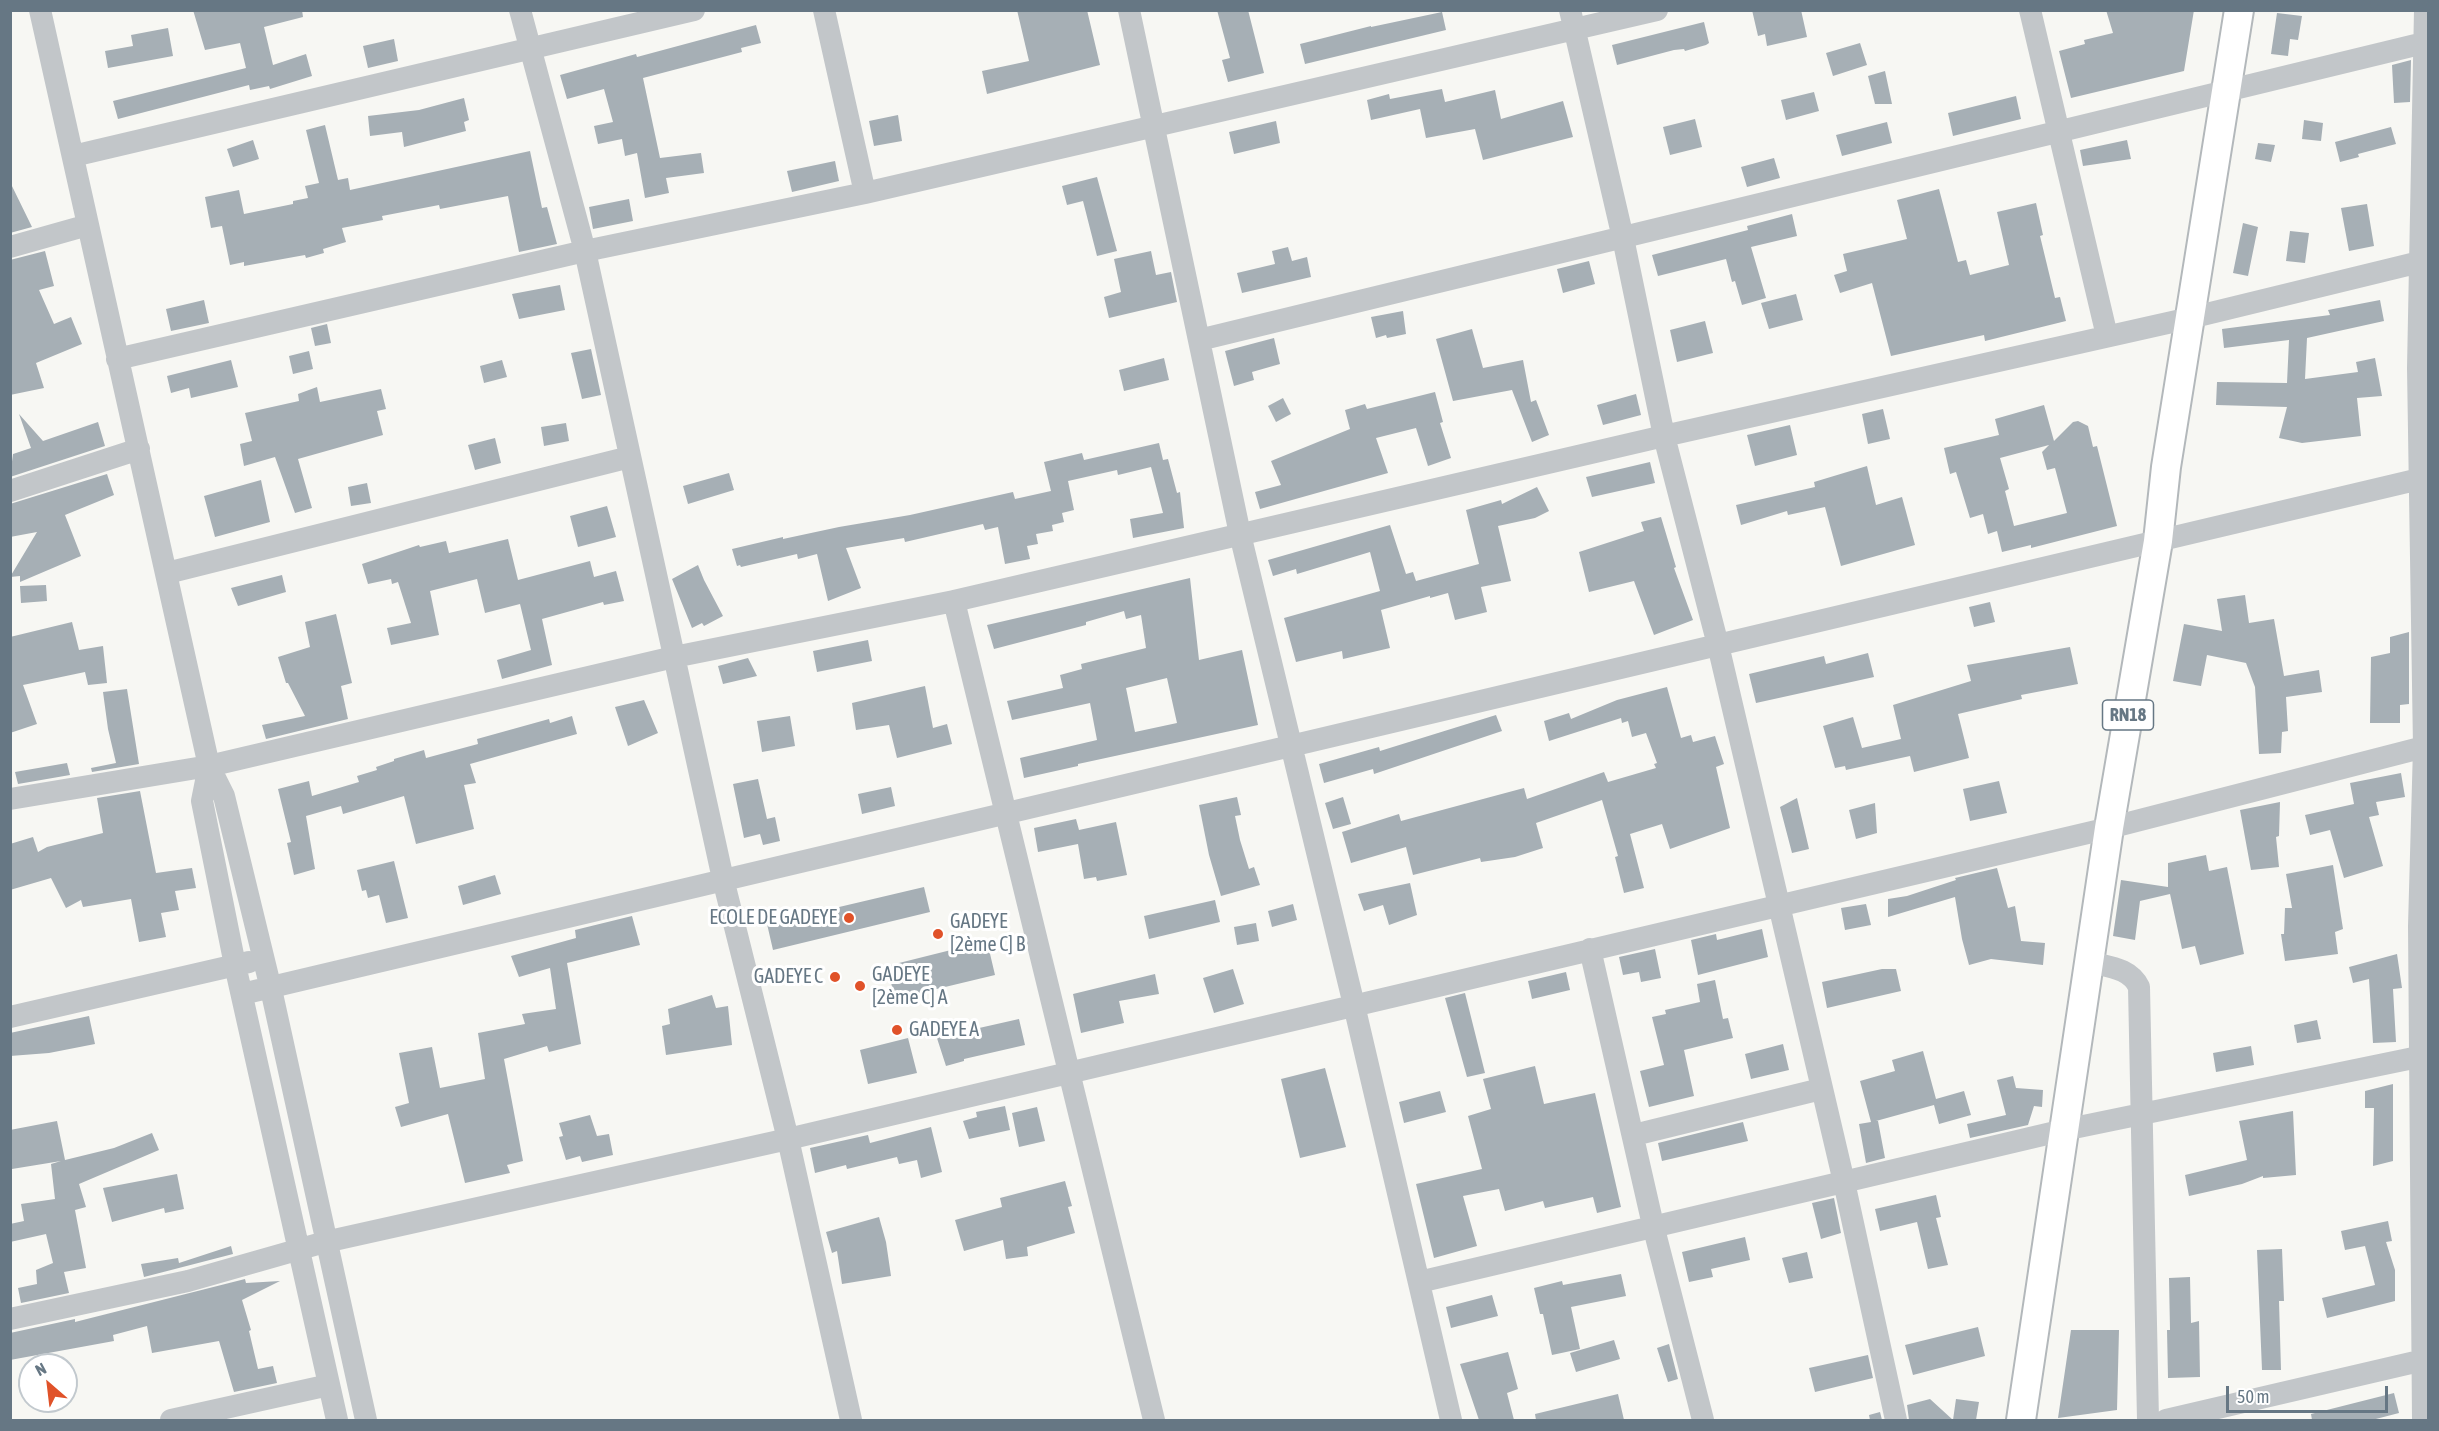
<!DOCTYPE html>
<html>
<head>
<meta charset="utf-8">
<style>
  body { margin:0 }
  #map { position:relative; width:2439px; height:1431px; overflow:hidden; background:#f7f7f3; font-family:"Asap Condensed",sans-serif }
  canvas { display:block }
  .frame { position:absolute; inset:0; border:12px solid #667784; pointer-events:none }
  .north { position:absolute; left:18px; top:1353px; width:60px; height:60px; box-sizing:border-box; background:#fff; border:2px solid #c2c9ce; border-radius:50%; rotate:332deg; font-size:16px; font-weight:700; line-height:24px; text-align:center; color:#667784 }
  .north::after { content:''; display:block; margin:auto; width:21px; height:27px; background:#e05229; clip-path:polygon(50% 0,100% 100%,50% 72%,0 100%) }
  .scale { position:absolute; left:2226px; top:1386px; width:162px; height:27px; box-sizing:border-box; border:3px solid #667784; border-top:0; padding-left:8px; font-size:18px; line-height:21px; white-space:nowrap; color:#667784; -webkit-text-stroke:4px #fff; paint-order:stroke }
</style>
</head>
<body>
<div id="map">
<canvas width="2439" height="1431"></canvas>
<div class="frame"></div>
<div class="north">N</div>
<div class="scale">50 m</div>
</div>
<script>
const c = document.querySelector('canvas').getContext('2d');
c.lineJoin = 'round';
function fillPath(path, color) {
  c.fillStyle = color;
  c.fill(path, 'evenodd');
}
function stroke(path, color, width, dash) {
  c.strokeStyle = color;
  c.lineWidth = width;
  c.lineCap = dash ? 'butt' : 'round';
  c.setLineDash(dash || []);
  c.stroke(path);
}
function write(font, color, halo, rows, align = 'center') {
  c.font = font + ' "Asap Condensed",sans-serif';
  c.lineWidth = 6;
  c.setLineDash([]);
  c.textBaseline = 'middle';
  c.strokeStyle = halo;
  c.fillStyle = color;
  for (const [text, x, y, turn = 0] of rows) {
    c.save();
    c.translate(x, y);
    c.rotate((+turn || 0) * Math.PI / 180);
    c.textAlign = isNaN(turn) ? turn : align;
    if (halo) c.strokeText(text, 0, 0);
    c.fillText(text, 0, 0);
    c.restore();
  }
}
fillPath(new Path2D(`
  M193,10H302L303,17L264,27L273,65L306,54L312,76L270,89L269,86L250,90L249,85L118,119L113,101L246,68L240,43L205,50Z
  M1017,10H1087L1100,65L987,94L982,71L1029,61Z
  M1217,10H1248L1264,73L1228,82L1222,60L1230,58Z
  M1752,10H1801L1807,37L1767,46L1765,34L1758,36Z
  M2106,10H2194L2184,71L2071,98L2059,51L2085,44L2084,40L2113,33Z
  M1442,12L1446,30L1305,64L1300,44L1371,26V27Z
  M2277,13L2302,16L2298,40L2290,39L2288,56L2271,54Z
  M1704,22L1709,43L1706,45L1685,51L1684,49L1674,50L1617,65L1612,45Z
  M756,25L761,43L741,48L742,52L643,78L660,158L701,153L704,173L666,178L669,193L645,198L637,153L625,156L622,139L598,144L594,126L613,122L604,89L567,99L560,75L636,54L637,57Z
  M168,28L173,56L108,68L105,51L133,46L131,35Z
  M394,39L398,61L368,68L363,46Z
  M1860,43L1867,65L1833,76L1826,53Z
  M2411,60L2410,102L2394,103L2392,65Z
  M1885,71L1892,104H1875L1868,76Z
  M1442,89L1445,102L1495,90L1501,119L1563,101L1573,137L1483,160L1475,129L1426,138L1420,109L1371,120L1367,100L1389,94L1390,99Z
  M1814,92L1819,111L1786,120L1781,100Z
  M2016,96L2021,119L1953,136L1948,113Z
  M464,98L469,120L464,122L466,131L404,147L402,132L370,136L368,116L419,110Z
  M898,115L902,141L874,146L869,121Z
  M1695,119L1702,147L1670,155L1663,127Z
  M2304,120L2323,123L2321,141L2302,139Z
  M1276,121L1280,143L1234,154L1229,132Z
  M1887,122L1892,143L1842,156L1836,135Z
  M325,125L338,180L348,178L350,190L530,151L542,208L547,207L557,244L519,252L508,196L440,209L439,205L382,216L383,220L342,228L346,242L323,249L324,253L306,258L305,255L244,266V262L230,265L222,226L211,228L205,197L239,190L244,214L293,204V201L308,198L305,186L319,183L306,130Z
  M2391,127L2396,144L2358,154L2359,157L2340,162L2335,142Z
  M253,140L259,159L233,167L227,149Z
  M2127,140L2131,159L2083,166L2080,150Z
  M2258,143L2275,145L2271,162L2255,159Z
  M1774,158L1780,178L1747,187L1741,167Z
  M835,161L839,181L792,192L787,171Z
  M1097,177L1117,251L1097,256L1083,201L1067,205L1062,186Z
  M10,182L32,227L10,233Z
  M1939,189L1958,262L1966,260L1970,275L2009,265L1997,212L2036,203L2043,235L2040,236L2055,298L2060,297L2066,321L1985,341L1984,335L1891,356L1872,283L1840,293L1834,275L1847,271L1843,254L1907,239L1897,200Z
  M629,199L633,221L593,229L589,207Z
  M2367,204L2374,246L2349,251L2341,208Z
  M1792,214L1797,236L1751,247L1766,298L1742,305L1735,281L1732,282L1726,259L1658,276L1652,255L1748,230L1747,226Z
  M2243,223L2258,227L2248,276L2233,273Z
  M2290,231L2309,233L2305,263L2286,261Z
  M1288,247L1292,261L1307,257L1311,277L1242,293L1237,273L1275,264L1272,251Z
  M45,251L54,286L39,290L54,324L71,317L82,344L36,363L44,388L10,395V260Z
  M1151,251L1156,275L1171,272L1177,302L1109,318L1104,297L1121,292L1114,259Z
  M1589,261L1595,284L1563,293L1557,269Z
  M560,285L565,310L519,319L512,294Z
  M1796,294L1803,320L1769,329L1761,303Z
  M204,300L209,323L171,331L166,309Z
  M2380,300L2384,321L2307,338L2305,379L2358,372L2356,362L2375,358L2382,396L2357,398L2361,436L2302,443L2279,438L2287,407L2216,405L2217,382L2287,383L2289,340L2224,348L2222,329L2330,315L2328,310Z
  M1403,311L1406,334L1387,338L1386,335L1376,338L1371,317Z
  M1705,321L1713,353L1677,362L1670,330Z
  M327,324L331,343L315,346L311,328Z
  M1472,329L1483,368L1523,360L1531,402L1536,400L1549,435L1532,442L1512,390L1453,401L1436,339Z
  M1274,338L1280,364L1252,372L1254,380L1234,386L1225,351Z
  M591,349L601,395L582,399L571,353Z
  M309,351L313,369L293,374L289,356Z
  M1164,358L1169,380L1124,391L1119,370Z
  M231,360L238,387L191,398L189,388L171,393L167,376Z
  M502,360L507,377L484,383L480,366Z
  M317,387L320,402L381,389L386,409L377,411L383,435L298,459L312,508L295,513L275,457L244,466L240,444L252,441L245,413L299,401L298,394Z
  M1435,392L1443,422L1440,423L1451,458L1428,466L1416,428L1376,438L1388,473L1260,509L1255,492L1281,485L1271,461L1350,429L1345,410L1365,404L1367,409Z
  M1636,394L1641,415L1603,425L1597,405Z
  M1283,398L1291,414L1276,422L1268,406Z
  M2044,405L2054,441L2073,422L2078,421L2088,426L2093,447L2097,446L2117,526L2031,548V545L2002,552L1997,531L1988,534L1983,514L1970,518L1956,472L1950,474L1944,448L1999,435L1995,419ZM2049,445L2042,452L2047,470L2055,468L2067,513L2014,526L2005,491L2009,489L2000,458Z
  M1883,409L1890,439L1868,444L1862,414Z
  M19,414L43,441L98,422L105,446L10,477L13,454L31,448Z
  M566,423L569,441L544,446L541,427Z
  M1790,425L1797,455L1755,466L1747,435Z
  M495,438L501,463L475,470L468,445Z
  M1159,443L1163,460L1168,459L1177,493L1180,492L1184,528L1133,538L1130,519L1163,513L1151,467L1118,475L1117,470L1068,481L1074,510L1062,513L1064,522L1052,525L1053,531L1036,534L1038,544L1027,546L1030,559L1005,564L998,527L985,530L983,524L905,542L904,538L846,548L861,588L828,601L817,554L798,559L797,554L741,567L740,565L737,566L732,549L783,537V539L839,527L910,515L1013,492L1015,499L1051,491L1044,462L1082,453L1084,460Z
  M1650,462L1655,483L1592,497L1586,477Z
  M1867,466L1876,505L1902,497L1915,545L1841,566L1825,507L1788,515L1787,511L1741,525L1736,505L1815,487L1814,482Z
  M729,473L734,490L688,504L683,486Z
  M107,474L114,495L65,515L81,556L20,582V576L10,577L37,532L10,537V504Z
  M261,480L270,522L215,537L204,496Z
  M367,483L371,503L351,506L348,487Z
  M1537,487L1549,511L1535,518L1498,526L1511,581L1481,587L1487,612L1455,620L1448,593L1430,598V596L1381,610L1390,648L1343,659L1342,651L1296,662L1284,618L1380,591L1370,552L1297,574L1296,569L1273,576L1268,560L1390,525L1406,574L1413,572L1416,581L1479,564L1466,510L1501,500L1502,504Z
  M607,506L616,537L578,547L570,516Z
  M1661,517L1676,567L1674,568L1693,620L1654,635L1634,581L1589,592L1579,552L1644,531L1641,522Z
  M508,539L518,580L590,561L594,577L616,571L624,601L604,605L603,602L542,619L552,665L502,679L497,660L531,650L520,604L485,613L477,579L430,591L439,635L391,645L387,628L411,623L398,582L392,584L391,579L368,584L362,564L419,545L420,547L446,541L449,553Z
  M698,565L704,580L723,616L704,626L702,623L692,628L672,579Z
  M282,575L286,592L238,606L231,588Z
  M1190,578L1199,660L1242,650L1258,725L1078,764V766L1024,778L1020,758L1097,740L1090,703L1012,720L1007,701L1063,688L1060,675L1082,669L1081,664L1146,648L1141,615L1126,619L1124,611L1086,622V625L994,649L987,625ZM1167,678L1177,723L1135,732L1126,688Z
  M46,585L47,601L21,603L20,586Z
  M2245,595L2249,623L2274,619L2284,676L2319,670L2322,692L2286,697L2288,731L2282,732L2281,753L2259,754L2255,687L2246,663L2207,655L2201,686L2173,681L2184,624L2222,631L2217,599Z
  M1990,602L1995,622L1974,627L1969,607Z
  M336,614L352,683L341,686L348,719L266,739L262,725L305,716L288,683H286L278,657L310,647L305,622Z
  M72,622L79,650L103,646L107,683L88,685L85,672L23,685L37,724L10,733V637Z
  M2409,632V704L2400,705V723H2370L2371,657L2390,653V637Z
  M868,640L872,661L817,672L813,651Z
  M2070,647L2078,684L2021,695L2022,699L1958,714L1969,758L1914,772L1910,756L1846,770L1845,766L1835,768L1823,726L1853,717L1862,748L1901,739L1893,705L1971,681L1967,665Z
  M1868,653L1874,677L1756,703L1749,674L1824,656L1826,664Z
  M748,658L757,676L723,684L718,666Z
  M925,686L933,728L947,724L952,744L897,758L889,725L856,730L852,703Z
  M1667,687L1681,738L1691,735L1693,742L1715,736L1724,764L1716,767L1730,828L1670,849L1662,824L1630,834L1644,888L1624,893L1615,857L1618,856L1602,800L1536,823L1543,848L1515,857L1481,862L1480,858L1413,875L1406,847L1351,863L1342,832L1399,814L1401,821L1524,788L1527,799L1604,772L1608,782L1656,768L1654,764L1657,763L1646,733L1632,737L1628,721L1622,723L1621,718L1549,741L1544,721L1569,713L1571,719L1617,700Z
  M127,689L139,764L92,772L91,768L116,763L108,729L103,692Z
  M644,700L658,733L628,746L615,707Z
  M1496,715L1502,731L1374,774L1373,769L1324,783L1319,764L1379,747L1380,751Z
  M572,716L577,734L470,764L476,783L464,785L474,829L416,844L404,796L343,814L341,806L306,816L315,869L294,875L287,843L291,842L278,789L309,781L312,796L359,782L357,776L377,770L376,767L394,761V759L424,750L426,758L478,744L477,739L549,719L550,723Z
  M790,716L795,746L762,752L757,721Z
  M67,763L70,775L18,784L15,772Z
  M2401,773L2405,797L2376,802L2379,815L2369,817L2383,866L2344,878L2330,830L2310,835L2305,815L2354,804L2350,783Z
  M758,779L767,819L775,817L780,841L763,845L760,834L744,838L733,784Z
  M1999,781L2007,813L1970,821L1963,789Z
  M891,787L895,806L862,814L858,794Z
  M140,791L156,873L192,868L196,888L175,891L179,910L161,913L166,937L139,942L131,899L83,907L81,900L66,908L51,878L10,890V844L33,837L38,852L47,847L103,833L97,798Z
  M1237,797L1241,815L1235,816L1240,840L1249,869L1254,867L1260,885L1221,896L1209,855L1199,805Z
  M1343,797L1351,824L1333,829L1325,803Z
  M1797,798L1809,849L1792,853L1780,807Z
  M2280,802L2279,836L2276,837L2279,867L2251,870L2240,810Z
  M1875,803L1877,833L1856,839L1849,810Z
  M1076,819L1079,830L1116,822L1127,875L1097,881L1096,877L1084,879L1078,844L1038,852L1034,828Z
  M2206,855L2209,871L2227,867L2244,954L2200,965L2195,946L2182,949L2170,894L2140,901L2135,940L2113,936L2121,880L2168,887V863Z
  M394,861L408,918L386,923L379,895L368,898L366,890L362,891L357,870Z
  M2333,865L2343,929L2335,932L2338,954L2285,961L2281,934H2284L2285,908H2292L2286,874Z
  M1997,868L2008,908L2015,906L2021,941L2045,943L2043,965L1991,959L1969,965L1962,939L1955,897L1888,917V899L1907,896L1956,880L1955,878Z
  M495,875L501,894L463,905L458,886Z
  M1410,883L1417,915L1389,925L1383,905L1364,911L1358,894Z
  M924,887L930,912L773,950L767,924Z
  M1215,900L1220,922L1149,939L1144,916Z
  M1293,904L1297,920L1272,927L1268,911Z
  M1866,904L1871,925L1845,930L1841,908Z
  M632,916L640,945L567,963L581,1044L549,1052L547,1046L504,1059L523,1161L507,1165L510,1173L465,1183L448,1114L401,1127L395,1107L409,1103L399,1053L432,1047L440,1088L485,1079L478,1033L525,1024L522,1014L556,1009L550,968L519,977L511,956L576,938L575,930Z
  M1256,923L1259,941L1237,945L1234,927Z
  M1762,929L1768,957L1698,975L1691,940L1716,934L1717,940Z
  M987,941L995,975L895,999L887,966Z
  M1655,949L1661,978L1641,982L1639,972L1623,975L1619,957Z
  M2397,954L2402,988L2393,989L2396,1042L2373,1043L2369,979L2353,983L2349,967Z
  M1233,969L1244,1004L1214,1013L1203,978Z
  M1882,969H1896L1901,991L1827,1008L1822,982Z
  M1566,972L1570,990L1532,999L1528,981Z
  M1155,974L1159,994L1119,1001L1124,1023L1081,1033L1073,994Z
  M1715,980L1723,1019L1728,1018L1733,1038L1684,1050L1694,1096L1649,1107L1640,1071L1664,1065L1652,1017L1666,1014L1665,1010L1700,1002L1697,984Z
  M1465,993L1485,1073L1467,1077L1445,998Z
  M712,995L716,1008L728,1006L732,1045L666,1055L662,1026L670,1024L668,1009Z
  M89,1016L95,1044L49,1053L10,1056V1033Z
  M1019,1019L1025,1045L964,1059V1061L946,1066L935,1032L956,1027L957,1033Z
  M2317,1020L2321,1039L2297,1043L2294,1025Z
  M908,1038L917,1073L868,1084L860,1050Z
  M1783,1044L1789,1070L1751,1079L1745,1054Z
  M2251,1046L2254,1065L2216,1072L2213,1053Z
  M1923,1051L1936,1099L1964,1091L1971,1115L1939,1124L1934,1105L1876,1121H1878L1885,1158L1866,1163L1859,1124L1871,1122L1860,1081L1895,1071L1892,1060Z
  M1535,1066L1544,1104L1595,1093L1621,1207L1597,1213L1593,1197L1545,1208L1543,1201L1505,1211L1499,1189L1463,1196L1477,1246L1434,1258L1416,1184L1482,1169L1468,1116L1491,1109L1483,1079Z
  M1325,1068L1346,1147L1300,1158L1281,1079Z
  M2013,1076L2016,1088L2043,1090L2042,1107L2034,1106L2028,1125L1970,1138L1967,1124L2006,1115L1997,1080Z
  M2393,1084V1161L2373,1166L2374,1108H2365V1091Z
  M1440,1091L1446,1112L1404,1123L1399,1102Z
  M1005,1106L1010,1130L969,1139L963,1121L977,1117L976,1112Z
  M1037,1107L1045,1141L1019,1147L1012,1113Z
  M2293,1111L2296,1175L2263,1178V1176L2242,1184L2189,1196L2185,1175L2247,1160L2239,1121Z
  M590,1115L597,1136L609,1134L613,1155L582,1162L580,1156L566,1160L559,1137L563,1136L559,1123Z
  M57,1121L65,1160L114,1148L152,1133L159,1150L79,1184L86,1207L75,1210L86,1268L64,1272L69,1293L21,1303L18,1288L37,1284L36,1270L53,1263L46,1234L10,1242V1224L24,1221L21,1204L55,1199L51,1164L61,1161L12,1169L10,1130Z
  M1743,1122L1748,1141L1662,1161L1658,1143Z
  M931,1127L942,1172L921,1178L917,1160L899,1164L897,1157L847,1169L846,1165L815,1173L810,1148L868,1135L870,1143Z
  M177,1174L184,1209L165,1213L164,1208L112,1222L103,1188Z
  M1065,1181L1072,1206L1068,1207L1075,1233L1027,1247L1028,1256L1006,1259L1003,1240L964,1251L955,1220L1002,1207L1000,1198Z
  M1936,1195L1941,1217L1936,1218L1948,1265L1928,1269L1917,1222L1880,1231L1875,1209Z
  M1834,1198L1841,1233L1821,1239L1812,1203Z
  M879,1217L886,1242L891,1276L842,1284L837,1251L832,1253L826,1232Z
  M2388,1221L2392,1241L2386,1242L2395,1270V1301L2327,1318L2322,1298L2375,1285L2365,1246L2345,1250L2341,1231Z
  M1745,1237L1750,1260L1711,1269L1713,1277L1689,1282L1682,1252Z
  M231,1246L233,1254L144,1277L141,1264L178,1258L179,1263Z
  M2282,1249L2284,1301H2279L2281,1370H2262L2257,1250Z
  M1807,1252L1813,1278L1789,1283L1782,1258Z
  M1621,1274L1626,1296L1571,1307L1580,1349L1552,1355L1543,1314H1540L1534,1288L1562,1281L1563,1285Z
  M2190,1277L2191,1323L2199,1321L2200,1377L2168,1378L2167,1330H2170L2169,1278Z
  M245,1279L246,1283L280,1281L242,1300L251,1330L249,1331L258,1369L273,1366L277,1383L234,1392L219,1341L152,1353L147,1326L113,1335L114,1341L10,1360V1333L75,1319V1322Z
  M1492,1295L1498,1316L1451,1328L1446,1307Z
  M1978,1327L1985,1356L1913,1375L1905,1345Z
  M2071,1330H2119L2117,1410L2058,1418Z
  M1614,1340L1620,1359L1576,1372L1570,1353Z
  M1669,1344L1678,1379L1668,1382L1657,1348Z
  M1508,1352L1518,1389L1507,1393L1514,1420H1479L1460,1364Z
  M1868,1355L1873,1378L1815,1392L1809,1368Z
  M2394,1393L2399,1413L2372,1420H2312L2311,1414Z
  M1618,1394L1624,1420H1536L1535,1414Z
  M1930,1399L1953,1420L1956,1399L1979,1402L1976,1420H1909L1907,1405Z
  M1880,1412L1882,1420H1870L1869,1415Z`), '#a6afb5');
const major = new Path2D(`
  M2021,1420L2109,828L2158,541L2166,467L2239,10`);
stroke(major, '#b3b8bb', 32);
stroke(new Path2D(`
  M40,10L209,766L224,796L271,989L366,1420
  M520,10L585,251L723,879L788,1139L851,1420
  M824,10L865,193
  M1129,10L1240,534L1354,1005L1451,1420
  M1570,10L1623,238L1664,436L1718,645L1844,1182L1896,1420
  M2030,10L2107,336
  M73,156L694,10
  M10,247L88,225
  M1199,340L2428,42
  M117,359L585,251L865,193L1657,10
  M10,491L139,449
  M167,573L630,457
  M954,601L1154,1420
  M209,766L202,801L235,965L337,1420
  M10,799L209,766L674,657L954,601L1664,436L2190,318L2428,260
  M1590,949L1653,1225L1703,1420
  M2090,962C2109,967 2130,968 2139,987L2148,1420
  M242,994L2428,477
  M10,1017L249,962
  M1634,1135L1821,1089
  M1419,1282L2064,1130L2428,1055
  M10,1319L188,1281L325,1242L788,1139L2109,828L2428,746
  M171,1420L329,1385
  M2166,1420L2428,1359
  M2423,1420L2419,926L2424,747L2418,368L2425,10`), '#c2c6c9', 22);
stroke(major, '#fff', 28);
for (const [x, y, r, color] of [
  [849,918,6,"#e05229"],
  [938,934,6,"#e05229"],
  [835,977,6,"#e05229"],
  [860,986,6,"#e05229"],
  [897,1030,6,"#e05229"]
]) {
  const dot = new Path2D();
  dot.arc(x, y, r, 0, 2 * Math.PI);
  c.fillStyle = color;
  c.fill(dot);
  stroke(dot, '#fff', 2);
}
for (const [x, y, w] of [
  [2128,715,51]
]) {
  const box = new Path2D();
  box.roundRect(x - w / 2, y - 15, w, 30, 4.5);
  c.fillStyle = '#fff';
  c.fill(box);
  stroke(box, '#667784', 1.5);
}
write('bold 18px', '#667784', null, [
  ["RN18",2128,715]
]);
write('20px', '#667784', '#fff', [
  ["ECOLE DE GADEYE",837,918,"right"],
  ["GADEYE",950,922],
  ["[2ème C] B",950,945],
  ["GADEYE",872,975],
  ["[2ème C] A",872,998],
  ["GADEYE C",823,977,"right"],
  ["GADEYE A",909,1030]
], 'left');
</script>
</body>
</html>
